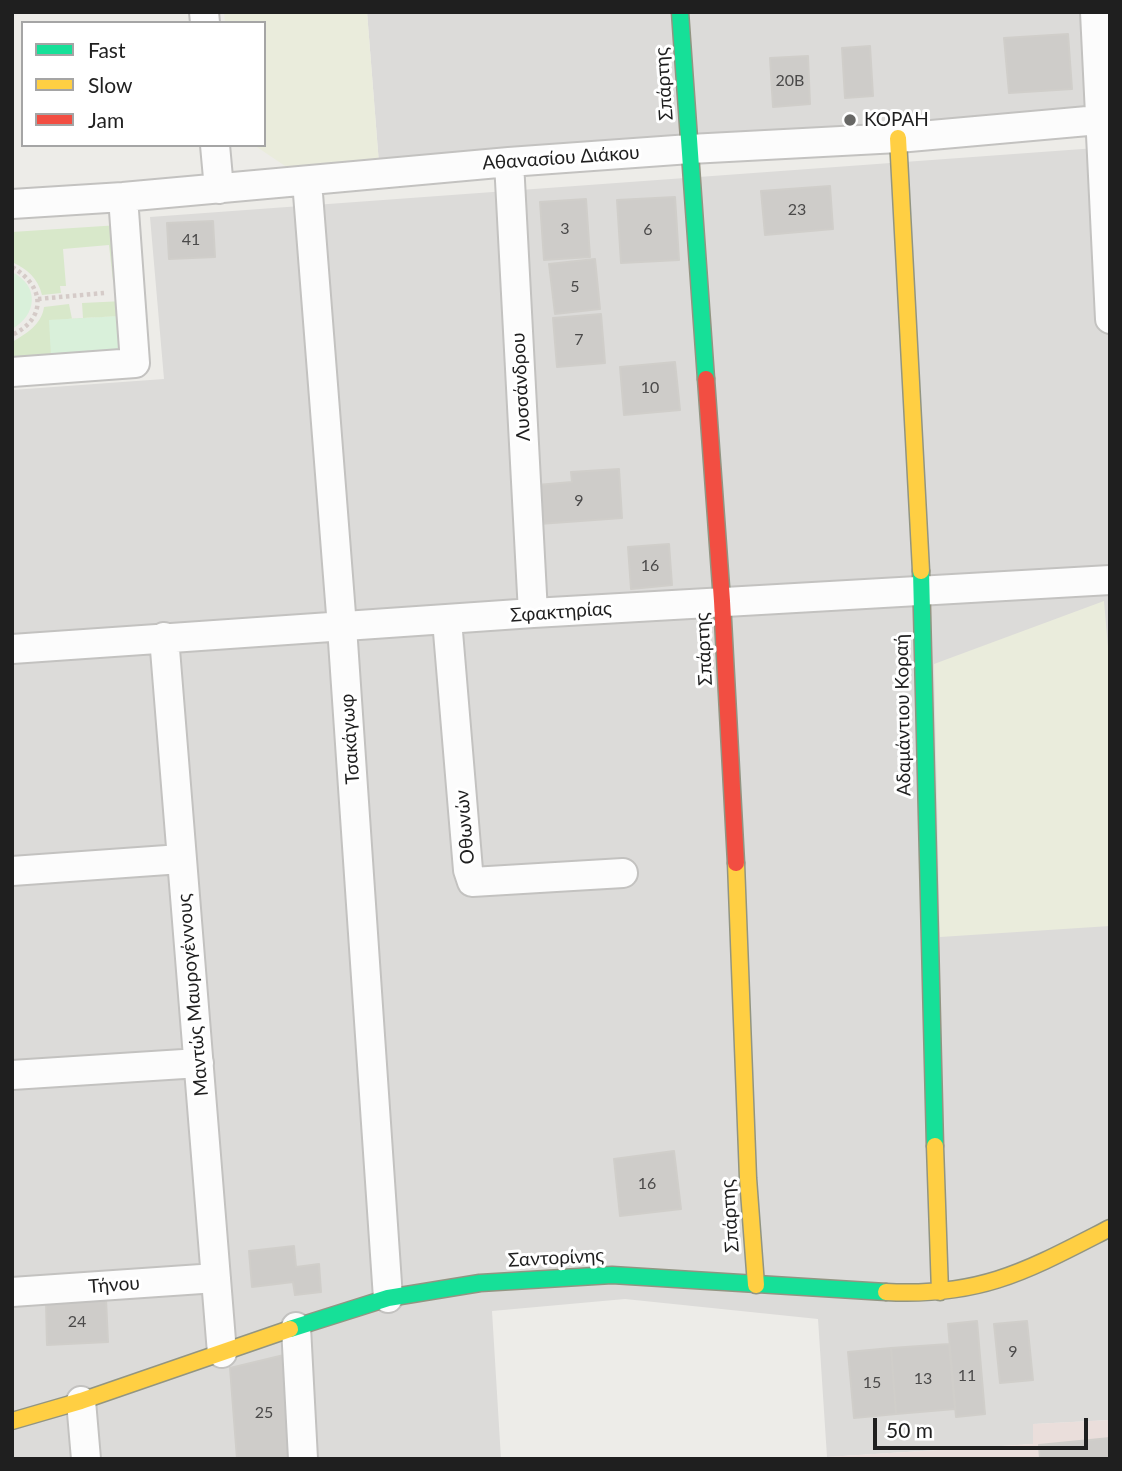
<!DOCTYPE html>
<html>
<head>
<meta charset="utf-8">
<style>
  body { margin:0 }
  #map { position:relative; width:1122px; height:1471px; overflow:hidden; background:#edece8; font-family:Lato,sans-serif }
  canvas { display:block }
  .frame { position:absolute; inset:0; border:14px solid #1f1f1f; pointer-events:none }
  .legend { position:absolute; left:21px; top:21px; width:245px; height:126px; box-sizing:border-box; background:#fff; border:2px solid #a5a5a5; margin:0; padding:9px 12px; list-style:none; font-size:21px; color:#1f1f1f }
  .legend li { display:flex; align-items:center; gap:14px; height:35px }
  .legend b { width:35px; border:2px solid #a5a5a5 }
  .scale { position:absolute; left:873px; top:1418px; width:215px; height:32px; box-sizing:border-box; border:4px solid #1f1f1f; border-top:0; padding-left:9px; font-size:21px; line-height:24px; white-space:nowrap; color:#1f1f1f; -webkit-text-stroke:5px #fff; paint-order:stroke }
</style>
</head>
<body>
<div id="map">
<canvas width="1122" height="1471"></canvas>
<div class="frame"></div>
<ul class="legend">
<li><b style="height:9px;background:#16e098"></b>Fast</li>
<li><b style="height:9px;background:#ffcf43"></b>Slow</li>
<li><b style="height:9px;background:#f24e42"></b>Jam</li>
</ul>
<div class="scale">50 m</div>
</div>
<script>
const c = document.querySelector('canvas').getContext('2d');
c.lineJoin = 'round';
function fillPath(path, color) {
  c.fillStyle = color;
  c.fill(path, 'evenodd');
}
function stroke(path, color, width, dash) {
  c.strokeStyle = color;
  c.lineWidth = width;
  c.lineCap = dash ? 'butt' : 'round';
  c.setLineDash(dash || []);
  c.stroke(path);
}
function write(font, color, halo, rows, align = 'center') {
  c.font = font + ' Lato,sans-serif';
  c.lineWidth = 6;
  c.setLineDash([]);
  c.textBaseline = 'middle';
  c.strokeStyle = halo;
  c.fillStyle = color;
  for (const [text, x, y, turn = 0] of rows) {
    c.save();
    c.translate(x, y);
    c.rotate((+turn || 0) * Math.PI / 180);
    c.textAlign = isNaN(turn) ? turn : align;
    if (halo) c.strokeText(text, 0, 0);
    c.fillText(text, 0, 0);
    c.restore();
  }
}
fillPath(new Path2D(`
  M367,12H1110V114L379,164Z
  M1110,147V1420L1034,1424V1444L827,1457L818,1319L625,1299L492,1311L501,1459H12V390L164,379L150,217Z`), '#dcdbd9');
fillPath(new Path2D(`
  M1110,1420V1459H827V1457L1033,1444V1424Z`), '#eadedb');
fillPath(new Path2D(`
  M224,12H367L379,164L291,170L254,145H264V23H225Z
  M1104,601L1110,671V926L940,937L934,664Z`), '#eaecdc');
fillPath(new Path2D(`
  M119,225L124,280L113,281L109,245L63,249L66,286H60L61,293L42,295C38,278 27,269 12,262V232Z
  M124,301L130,357L12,366V342C26,334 42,324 44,307L69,304L72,319L49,320L122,316L83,318L82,303Z`), '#d8e8ca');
fillPath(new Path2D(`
  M12,272C40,286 37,315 12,329Z
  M122,316L125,352L51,357L49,320Z`), '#d9f0da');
const building = new Path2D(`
  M1068,34L1072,89L1009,93L1004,38Z
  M870,46L873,96L845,98L842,48Z
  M808,56L810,104L773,107L770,58Z
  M830,186L833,229L765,235L761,191Z
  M675,197L679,260L621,263L617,200Z
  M586,199L590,257L544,260L540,202Z
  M213,221L215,257L169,259L167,223Z
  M595,259L600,309L555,314L549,264Z
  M601,314L605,363L557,367L553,318Z
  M675,362L680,410L624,415L620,367Z
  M619,469L622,518L539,524L537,485L572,482L571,472Z
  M669,544L672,585L631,589L628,547Z
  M674,1151L681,1209L620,1216L614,1159Z
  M294,1246L296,1267L319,1264L321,1292L295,1295L293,1282L252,1287L249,1251Z
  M106,1299L108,1342L47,1345L46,1302Z
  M977,1321L985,1414L956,1417L948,1324Z
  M1027,1321L1033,1380L1000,1383L994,1324Z
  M949,1344L955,1409L896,1414L891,1348Z
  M891,1348L896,1414L854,1418L848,1352Z
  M288,1354L298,1459H237L230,1368Z
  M1110,1438V1459H1040L1039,1445Z`);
fillPath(building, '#ceccc9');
stroke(building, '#d0ceca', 2);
const street = new Path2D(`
  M204,12L205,23
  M1095,12L1110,319
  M215,145L219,189
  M509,162L533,613
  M307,181L342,627L388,1298
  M12,204L123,197L509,162L690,149L898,138L1110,119
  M12,372L135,363L123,197
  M447,620L468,870L472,882L623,873
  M164,637L222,1353
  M12,649L533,613L1110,580
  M12,871L181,859
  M12,1075L199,1063
  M12,1292L216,1278
  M296,1327L303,1459
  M81,1401L86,1459`);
const fast = new Path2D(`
  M680,12L706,379
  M921,571L935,1146
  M290,1329L388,1298L480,1283L612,1275L886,1292`);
const slow = new Path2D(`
  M898,138L921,571
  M736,863L748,1178L756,1285
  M935,1146L940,1292
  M886,1292C982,1297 1028,1270 1110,1228
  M12,1421L81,1401L290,1329`);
const jam = new Path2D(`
  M706,379L722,601L736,863`);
stroke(street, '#c3c2c0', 32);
stroke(fast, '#929582', 19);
stroke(slow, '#929582', 19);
stroke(jam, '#929582', 19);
stroke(new Path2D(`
  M12,267C44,285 48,318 12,335
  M38,299L104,293`), '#d5cbc8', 4.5, [3.5, 3.5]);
stroke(street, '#fcfcfc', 28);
stroke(fast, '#16e098', 16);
stroke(slow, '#ffcf43', 16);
stroke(jam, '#f24e42', 16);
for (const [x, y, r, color] of [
  [850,120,7,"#676765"]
]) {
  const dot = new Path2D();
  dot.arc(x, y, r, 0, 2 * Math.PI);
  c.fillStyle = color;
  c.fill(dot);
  stroke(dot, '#fff', 2.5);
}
write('16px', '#4b4a4a', null, [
  ["20Β",790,81],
  ["23",797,210],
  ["3",565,229],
  ["6",648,230],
  ["41",191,240],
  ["5",575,287],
  ["7",579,340],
  ["10",650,388],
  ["9",579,501],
  ["16",650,566],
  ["16",647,1184],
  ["24",77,1322],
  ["9",1013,1352],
  ["11",967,1376],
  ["13",923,1379],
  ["15",872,1383],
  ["25",264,1413]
]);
write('19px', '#1f1f1f', '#fff', [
  ["Σπάρτης",664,84,-94],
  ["Αθανασίου Διάκου",561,158,-4],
  ["Λυσσάνδρου",521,387,-93],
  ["Σφακτηρίας",561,612,-4],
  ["Σπάρτης",704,649,-93],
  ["Αδαμάντιου Κοραή",903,715,-91],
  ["Τσακάγωφ",350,739,-94],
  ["Οθωνών",465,827,-95],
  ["Μαντώς Μαυρογέννους",193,995,-95],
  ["Σπάρτης",730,1216,-94],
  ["Σαντορίνης",556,1258,-3],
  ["Τήνου",114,1285,-4]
]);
write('19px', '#1f1f1f', '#fff', [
  ["ΚΟΡΑΗ",864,120]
], 'left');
</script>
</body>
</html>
